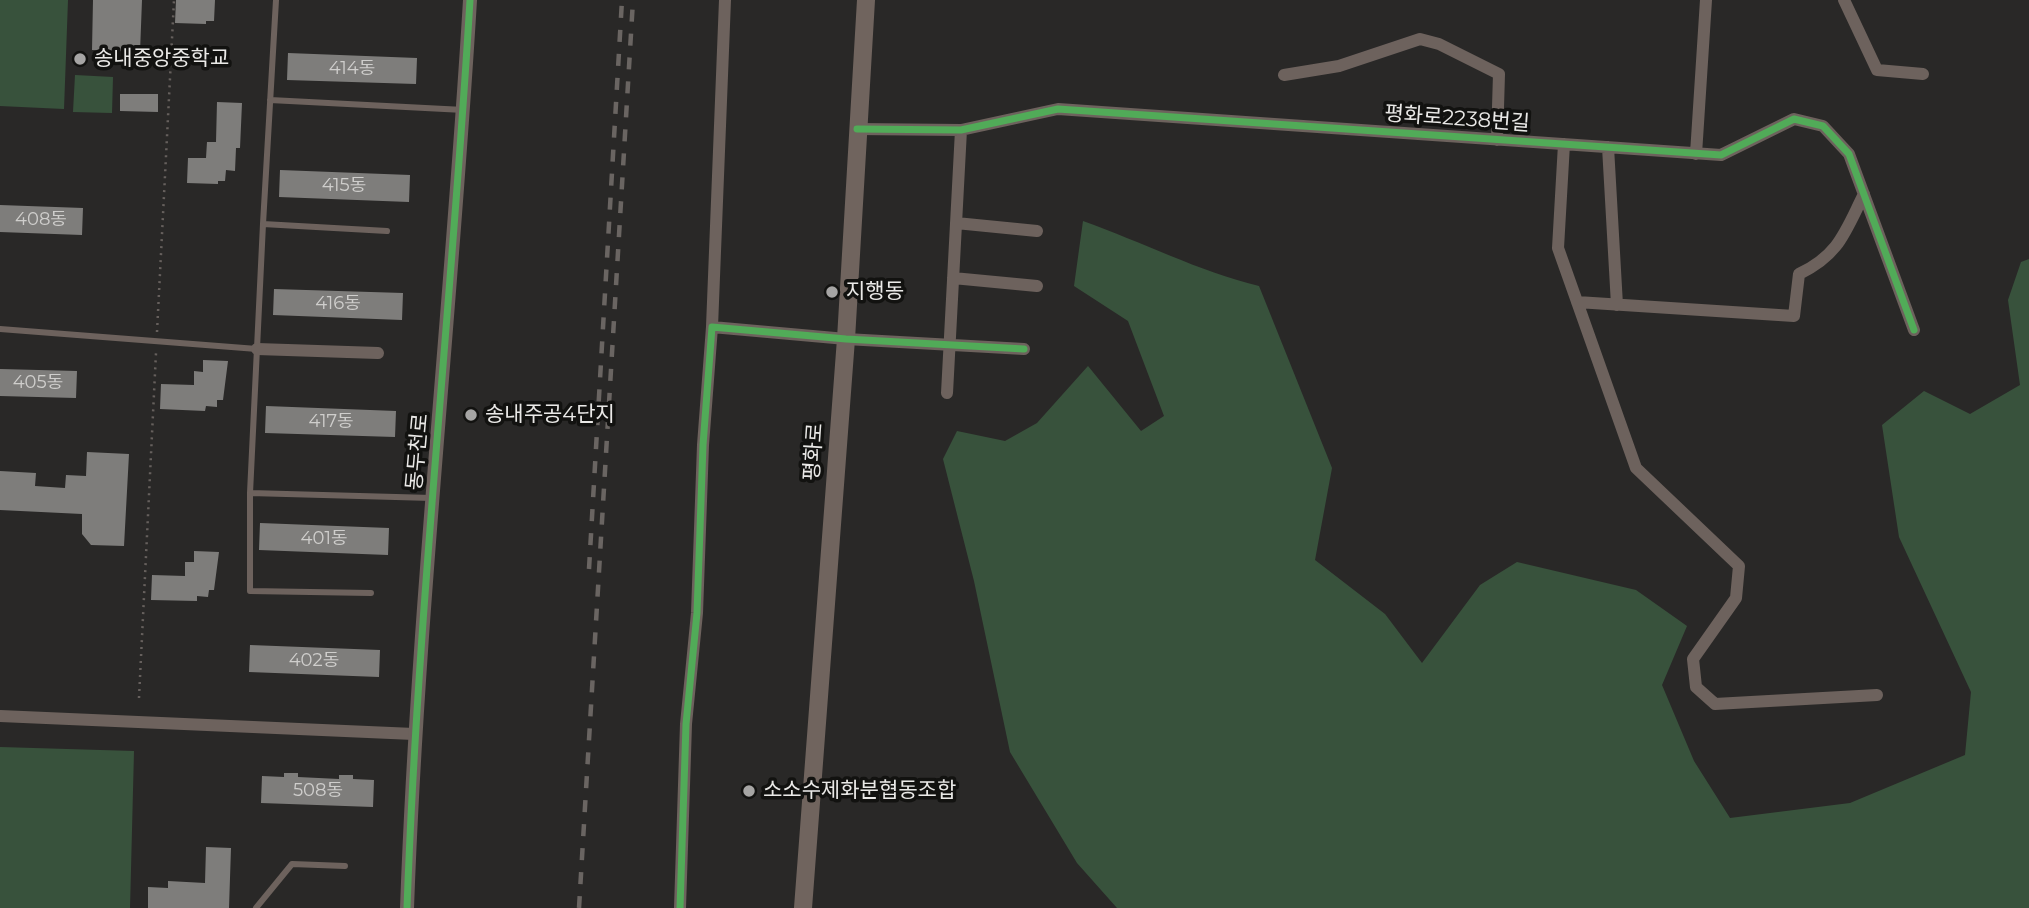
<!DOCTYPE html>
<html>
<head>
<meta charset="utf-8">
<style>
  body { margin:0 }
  canvas { display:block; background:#292827 }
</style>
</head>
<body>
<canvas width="2029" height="908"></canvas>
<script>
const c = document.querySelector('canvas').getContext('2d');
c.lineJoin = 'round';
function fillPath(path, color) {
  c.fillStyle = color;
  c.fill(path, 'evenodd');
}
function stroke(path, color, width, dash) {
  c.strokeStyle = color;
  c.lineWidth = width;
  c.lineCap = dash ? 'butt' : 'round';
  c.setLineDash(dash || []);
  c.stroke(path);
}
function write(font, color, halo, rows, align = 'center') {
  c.font = font + ' Montserrat,"Noto Sans KR",sans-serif';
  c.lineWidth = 7;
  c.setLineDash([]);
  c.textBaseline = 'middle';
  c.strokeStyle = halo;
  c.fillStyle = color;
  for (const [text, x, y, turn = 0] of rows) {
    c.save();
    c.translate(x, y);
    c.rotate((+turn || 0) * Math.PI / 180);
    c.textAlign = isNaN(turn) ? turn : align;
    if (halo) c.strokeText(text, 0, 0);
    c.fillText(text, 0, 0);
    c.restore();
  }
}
fillPath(new Path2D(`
  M0,0H68L64,109L0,106Z
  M75,75L113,77L112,113L73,112Z
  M1083,221C1142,242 1198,271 1259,286L1332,468L1315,560L1385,614L1422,663L1480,585L1517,562L1636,590L1687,626L1662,685L1694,761L1730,818L1850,803L1965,755L1971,692L1899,537L1882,425L1924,391L1970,414L2020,385L2008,300L2021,262L2029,259V908H1117L1077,863L1010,752L974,581L943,459L957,431L1005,441L1037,423L1088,366L1141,431L1164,416L1128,321L1074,286Z
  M0,747L134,751L130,908H0Z`), '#38523c');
fillPath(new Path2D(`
  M93,0H142L140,52L92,50Z
  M176,0H215L214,21H206V24L175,23Z
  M288,53L417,58L416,84L287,80Z
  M120,94H158V112L120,111Z
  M217,102L242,103L240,148H236L235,171L226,170L225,181H218V184L187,183L188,158H206L207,142H216Z
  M280,170L410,175L409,202L279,197Z
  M0,205L83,208L82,235L0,232Z
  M274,289L403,293L402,320L273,315Z
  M203,360L228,361L223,400H217V407L206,406L205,411L160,409L161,384L194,385V371L203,372Z
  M0,369L77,371L76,398L0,396Z
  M266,406L396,411L395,437L265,433Z
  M87,452L129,454L124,546L91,545L82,534V514L0,510V471L36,473L35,486L65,488L66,475L86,476Z
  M260,523L389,528L388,555L259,550Z
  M194,551L219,552L214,590H209L208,597L197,596V601L151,600L152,575L185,576V562H194Z
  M250,645L380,650L379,677L249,672Z
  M284,773H298V777L339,779V775H353V779L374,780L373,807L261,803L262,776L284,777Z
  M206,847L231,848L229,908H148V887L168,888V881L205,883Z`), '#7e7d7b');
stroke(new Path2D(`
  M157,332L174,0
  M139,698L156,353`), '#66605d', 2.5, [2, 5]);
stroke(new Path2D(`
  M270,100L464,110
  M263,224L276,0
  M0,329L257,349
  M250,493L263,224L387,231
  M371,593L250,591V493L432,498
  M256,908L292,864L345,866`), '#6d625d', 6);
stroke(new Path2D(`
  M1844,0L1877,70L1923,74
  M1284,75L1339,66L1420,39L1439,44L1499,74L1497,140
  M857,129L961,130L1058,109L1721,155L1794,119L1823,126L1849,154L1914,330
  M1564,144L1558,248L1636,468L1739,566L1736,598L1693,659L1696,687L1715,704L1877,695
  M1608,147L1617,305
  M1696,154L1706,0
  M956,223L1037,231
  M953,278L1037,286
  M1577,302L1794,316L1799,274C1839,255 1845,232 1864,194
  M712,327L725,0
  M257,349L378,353
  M947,393L961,130
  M0,716L414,734
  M680,908L686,724L697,613L703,445L712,327L846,339L1024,349`), '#6d625d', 12);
stroke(new Path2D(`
  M407,908C418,605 452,303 470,0`), '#6d625d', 14);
stroke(new Path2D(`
  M803,908L846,339L866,0`), '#70645e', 18);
stroke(new Path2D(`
  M589,569L622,0
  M579,908L633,0`), '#6a6562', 4.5, [12, 12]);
stroke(new Path2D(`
  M857,129L961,130L1058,109L1721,155L1794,119L1823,126L1849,154L1914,330
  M407,908C418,605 452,303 470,0
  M680,908L686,724L697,613L703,445L712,327L846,339L1024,349`), '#51ab58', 7);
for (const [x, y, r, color] of [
  [80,59,7,"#a6a5a4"],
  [832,292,7,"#a6a5a4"],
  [471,415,7,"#a6a5a4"],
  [749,791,7,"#a6a5a4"]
]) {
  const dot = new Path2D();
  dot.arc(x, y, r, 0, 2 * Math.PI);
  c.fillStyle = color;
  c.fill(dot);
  stroke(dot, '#121210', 2.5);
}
write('18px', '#cfcecc', null, [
  ["414동",352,69],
  ["415동",344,186],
  ["408동",41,220],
  ["416동",338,304],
  ["405동",38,383],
  ["417동",331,422],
  ["401동",324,539],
  ["402동",314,661],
  ["508동",318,791]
]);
write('21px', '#eae9e7', '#121210', [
  ["송내중앙중학교",94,59],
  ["지행동",846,292],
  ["송내주공4단지",485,415],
  ["소소수제화분협동조합",763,791]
], 'left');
write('21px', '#eae9e7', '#121210', [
  ["평화로2238번길",1457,119,4],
  ["동두천로",418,452,-85],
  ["평화로",814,452,-86]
]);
</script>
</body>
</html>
